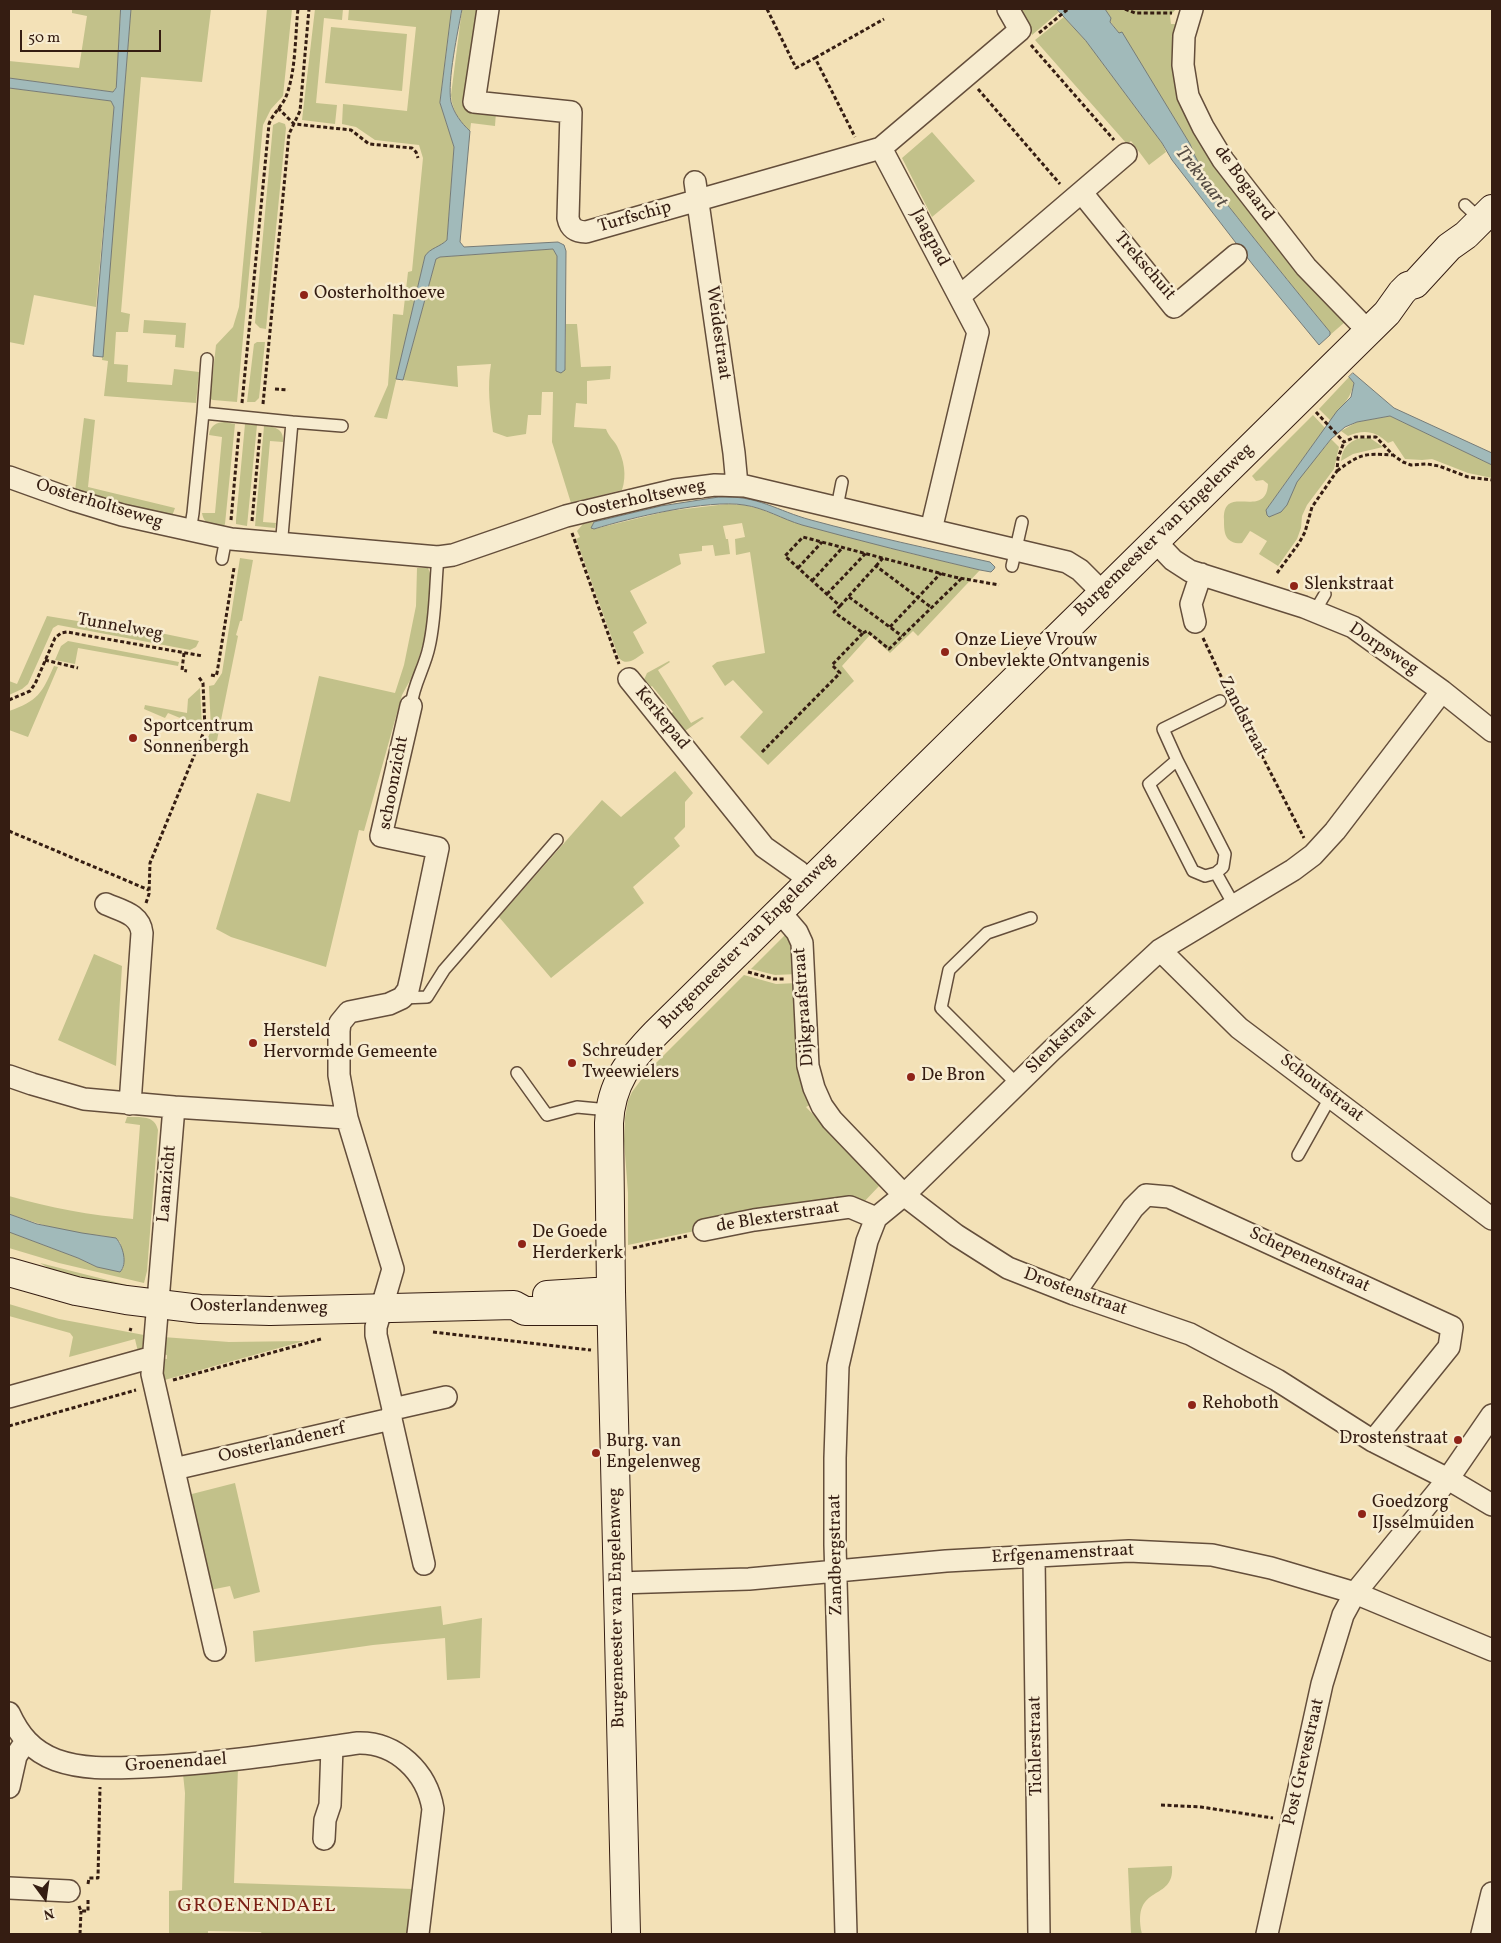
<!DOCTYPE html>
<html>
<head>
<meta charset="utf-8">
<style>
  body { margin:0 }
  #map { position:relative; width:1501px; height:1943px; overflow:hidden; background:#f3e1b7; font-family:Vollkorn,serif }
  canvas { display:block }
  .frame { position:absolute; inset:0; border:10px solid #351d12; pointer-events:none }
  .north { position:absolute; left:20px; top:1873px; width:50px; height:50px; -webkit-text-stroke:4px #f7ecd0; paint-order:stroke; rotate:166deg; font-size:14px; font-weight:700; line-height:20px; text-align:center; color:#351d12 }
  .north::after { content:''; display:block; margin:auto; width:18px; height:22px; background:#351d12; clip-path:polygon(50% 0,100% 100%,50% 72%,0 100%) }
  .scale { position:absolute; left:20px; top:30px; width:141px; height:22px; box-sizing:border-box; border:2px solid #351d12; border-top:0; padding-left:6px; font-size:15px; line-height:18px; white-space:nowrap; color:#351d12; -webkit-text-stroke:4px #f7ecd0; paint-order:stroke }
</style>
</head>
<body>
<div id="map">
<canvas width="1501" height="1943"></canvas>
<div class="frame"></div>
<div class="north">N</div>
<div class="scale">50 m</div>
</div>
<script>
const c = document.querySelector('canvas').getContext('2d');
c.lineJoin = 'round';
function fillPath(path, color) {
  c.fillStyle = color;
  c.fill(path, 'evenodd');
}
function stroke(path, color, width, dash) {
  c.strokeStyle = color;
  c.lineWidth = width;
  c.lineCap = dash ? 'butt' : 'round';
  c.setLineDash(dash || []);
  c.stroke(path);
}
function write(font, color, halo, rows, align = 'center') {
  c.font = font + ' Vollkorn,serif';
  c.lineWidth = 5;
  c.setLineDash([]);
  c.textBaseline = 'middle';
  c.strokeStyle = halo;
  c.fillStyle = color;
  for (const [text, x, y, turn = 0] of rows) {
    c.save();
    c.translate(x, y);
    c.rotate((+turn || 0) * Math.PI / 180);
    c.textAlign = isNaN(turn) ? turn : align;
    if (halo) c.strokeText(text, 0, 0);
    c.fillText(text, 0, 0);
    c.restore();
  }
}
fillPath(new Path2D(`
  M82,9H121L116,88L113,92L9,78V61L79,68L87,16L72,13V10Z
  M131,9H211L202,82L141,77L121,312L130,314L128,332H116L114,364L128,365L127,382L172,385L174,369L199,372L196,403L104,396L108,361L102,360Z
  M267,9H292L283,96L271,109L263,125L237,402L213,400L210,399L216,345L233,327L239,307Z
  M315,9H343L342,20L324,18L316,103L337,105L335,124L302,120Z
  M349,9H452L440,103L454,147L447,240C440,247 432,249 425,256L387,419L374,417L388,385L393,314L403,315L408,272L412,271L423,158L419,145L375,140L356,127L342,124L343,104L407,111L416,27L348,20Z
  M462,9H482L467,108L496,112L495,126L471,123L470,131C459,121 452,110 451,95Z
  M1017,9H1057L1059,12L1032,35Z
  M1105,9H1176L1170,16L1171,24H1179V94L1345,322L1330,335V332C1301,297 1273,262 1245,227C1225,201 1201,175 1190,144L1122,33H1119L1110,21L1111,18Z
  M1064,17L1086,41L1162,143L1166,152L1149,165L1131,141L1127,144L1035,40Z
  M331,27L407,34L402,91L325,83Z
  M9,88L111,101L114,107L96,307L34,295L24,345L9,342Z
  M279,122L285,124L286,128L266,329L260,328L255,323L273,125Z
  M932,132L975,181L932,217L902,158Z
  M553,249L557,256L565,370L566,324H577L581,367L611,366L610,379L587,381V404L576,403L574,427L606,429C609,437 613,439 617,446C624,460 627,475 622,490L571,503L552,442L553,392H542L541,415H528L526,434L507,437L493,432C490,409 487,387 491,364L457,366L458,387L403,380L436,259L440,257Z
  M144,320L186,323L184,348L175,347L176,335L143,333Z
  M257,342H265L259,398L255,402H247L254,344Z
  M1349,377L1354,383C1349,403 1341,405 1331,421L1319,409Z
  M1313,415L1325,428L1266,510L1274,515C1288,508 1287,498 1294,486C1303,469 1320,455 1331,439L1339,447L1334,469L1307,505L1302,516L1301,528L1297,539L1278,566L1259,554L1267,541L1252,532L1250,531L1242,543C1236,544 1233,543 1228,539C1224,534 1224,527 1224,520C1222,482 1266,521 1268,484L1263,480L1256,481L1252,476Z
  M1390,416L1492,465V478L1468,473L1432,459L1422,460L1405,459L1393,441L1388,443C1376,431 1364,429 1348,436L1341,431L1357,422Z
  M84,418L95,420L88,487L175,508L171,519L75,491Z
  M225,422L235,424L225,524L223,528C212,525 204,525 202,513H215L222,437L209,435C210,426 216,422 225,422Z
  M245,424L257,425L247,526L236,524V520Z
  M264,426C276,427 284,429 283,442L270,441L263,522L276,523L275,528L255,526Z
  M1361,438H1370L1383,447L1353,454L1341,461C1342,448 1349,441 1361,438Z
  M727,504L744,505L760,509L799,524L913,554L980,570L918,636L913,631L890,653L870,635L842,666L854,681L768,765L740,737L763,712L733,680L725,686L712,666L717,662L765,653L750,552L736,555L735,539L745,537L742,523L723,526L726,539H728L730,554L715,556L713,545L702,546V551L679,554L681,564L630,591L647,623L633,632L644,653C636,658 627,667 619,658L576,539L580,537L577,531L583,524L594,522L592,525L594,529L668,511Z
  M240,558L253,560L242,621H240L236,635L238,636L216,745L206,743L211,730L209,686L214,685L222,673Z
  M417,568H428L430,573L431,595L425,638L414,673L402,695L364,831L359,830L326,967L231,937L216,929L257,793L290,802L319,676L395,693L404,665L416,606Z
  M47,616L138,631L146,630L199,641L196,647L190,650L58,625L53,628L28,684L22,689L9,695V681L17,684Z
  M68,641L179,662L178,666L78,648L75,664L55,660L61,646Z
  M669,661L670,662L658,670L691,723L702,717L704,718L685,731H681L668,716L673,712L652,686L646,690L643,682L647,673Z
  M54,666L58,667L28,737L9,730V711C38,701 42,693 54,666Z
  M200,688L202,727L199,731L194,732L197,725L168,713L165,718L144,709L145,705L187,713L188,699Z
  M675,771L693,793L685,802V827L674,838L680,846L633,887L644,903L551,978L499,917L602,800L621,817Z
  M787,933L790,936L797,974L775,975L751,969Z
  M94,954L122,966L116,1066L58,1040Z
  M744,975L776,984L797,983L812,1104L806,1107L880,1185L862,1204L841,1198L815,1201L810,1207L628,1245V1193L624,1141L625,1118L628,1101L632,1092L647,1072Z
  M127,1117C140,1117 155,1115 158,1130L147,1271L144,1283L59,1263L9,1248V1232L78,1258L97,1267L123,1269L124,1261L120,1242C108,1234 96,1236 82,1234C57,1230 33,1222 9,1214V1196C50,1208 90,1215 133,1219L140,1125L125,1123Z
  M40,1263L135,1287L134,1292L67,1279Z
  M9,1304L59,1319L144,1335L142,1350L138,1352L135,1339L69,1357L73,1337L70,1333L9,1316Z
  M163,1337L229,1342L304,1341L161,1381V1358L167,1359V1355L162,1354Z
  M235,1483L260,1592L234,1599L230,1586L210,1590L188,1495Z
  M441,1606L443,1625L482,1618L480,1678L447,1680L445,1638L373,1645L255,1662L253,1631Z
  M238,1768L234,1883L414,1889L408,1934H262L261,1932L208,1931V1934H169V1891L182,1890L185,1793L183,1774Z
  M1172,1866C1175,1903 1131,1882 1142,1934H1131L1128,1868Z`), '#c2c18a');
const water = new Path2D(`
  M121,9H131L103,357L93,356L114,107L111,101L9,88V78L113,92L116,88Z
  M452,9H462C458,31 447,81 451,102C454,113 461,123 470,131L460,242L464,247L558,242L564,245L566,251L565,370L561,373L556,371L557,256L553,249L440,257L436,259L403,380L396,379L425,256C430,248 440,247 447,240L454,147L440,103Z
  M1057,9H1105L1111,18L1110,22L1119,33L1122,32L1190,144C1201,175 1225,201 1245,227C1273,262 1301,297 1330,332V335L1319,345L1253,265L1172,160L1162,143L1086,41Z
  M1353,373L1394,408L1492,453V465L1390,416L1357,422L1345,427L1331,439L1297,482L1287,505L1281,512L1269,517L1267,515L1266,510L1337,411L1351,397L1354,383L1349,377Z
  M719,497C758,495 777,511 811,520C870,536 930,549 990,562L995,567L994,569L991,572L980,570C920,556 861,541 802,525C782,519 765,508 744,505C708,499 630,518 594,529L591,528L594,522L661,506Z
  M9,1214L37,1224L82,1233L116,1238C123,1246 128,1264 120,1272L97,1267L78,1258L9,1232Z`);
fillPath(water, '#a1baba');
stroke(water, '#767b77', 1);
const lane = new Path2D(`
  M1465,205L1481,220
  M203,413L207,359
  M292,422L342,426
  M837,507L842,482
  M190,531L193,513L203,413L292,422L282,536
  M222,559L226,538
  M1012,566L1022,522
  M1315,611L1325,594
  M1220,701L1163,729L1177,760L1149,784L1193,871L1205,876L1216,873L1234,905
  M411,706C413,685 425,667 429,647C436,617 435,587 438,557
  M1177,760L1225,854L1223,867L1216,873
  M402,998L427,997L444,970L557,840
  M517,1073L547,1115L577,1107L609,1110
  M1017,1084L941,1008L949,970L987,933L1031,918
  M1298,1155L1331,1096`);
const street = new Path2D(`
  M488,9L474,102L571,112L568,218C570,228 576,232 586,232L881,148
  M1192,9L1184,36L1183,65L1188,96L1203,127L1223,160L1306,267L1368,331
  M695,182L734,453L737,485
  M1082,193L1174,307L1236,255
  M960,296L1126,154
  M9,477L73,500L122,515L231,539L438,557L453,555L566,516L637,499L675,490L715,485L745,486L1067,562L1080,570L1103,593
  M931,530L978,332L881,148L1020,30L1008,9
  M1155,541L1173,560L1190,571L1304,607L1353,627L1442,691L1492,731
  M1195,622L1191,604L1201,574
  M629,679L764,847L798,871L809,882
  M106,904C122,911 140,914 142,933L130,1104
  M779,911L797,932L802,943L808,1066L814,1088L822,1106L832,1120L904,1195L956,1235L1008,1268L1074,1294L1190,1334L1277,1380L1373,1441L1448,1479L1492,1505
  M1160,950L1239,1028L1492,1219
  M9,1076L32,1084L84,1099L174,1107L152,1374L215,1650
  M174,1107L347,1118
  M704,1230L754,1220L850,1207L876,1218
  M1074,1294L1133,1208L1146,1195L1169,1197L1452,1327L1449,1347L1373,1441
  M9,1397L153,1357
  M393,1409L446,1397
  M391,1419L424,1564
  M174,1469L391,1419L393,1409L376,1335V1327L393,1269L347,1118L339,1075V1031L340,1023L349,1012L389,1004L402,998L408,990L411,977L438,848L381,836L411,706
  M1034,1557L1039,1934
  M618,1583L749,1579L946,1561L1129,1551L1212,1555L1271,1568L1355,1593L1492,1650
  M9,1713C19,1735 32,1751 56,1760C84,1770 113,1768 142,1767C215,1764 287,1753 358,1743C396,1742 427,1772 433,1809L418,1934
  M9,1787L16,1756L26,1741
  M324,1839L325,1820L330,1805L332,1747
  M9,1888L69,1891
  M846,1934L835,1545V1458L838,1366L867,1241L876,1218L904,1195L1052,1050L1160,950L1293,870L1313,855L1335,831L1442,691
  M1267,1934L1322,1684L1343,1615L1355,1593L1448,1479L1492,1415
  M1482,1934L1492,1893`);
const secondary = new Path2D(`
  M9,1272L76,1291L126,1300L200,1309L270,1311L514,1305L525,1311H611
  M547,1295L611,1291
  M626,1934L611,1291L609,1123C611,1083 629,1061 656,1033L1387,313L1402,292L1408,286L1415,284L1449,247L1466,235L1492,209`);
stroke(lane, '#644e3b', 14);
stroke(street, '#644e3b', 24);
stroke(secondary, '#351d12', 30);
stroke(new Path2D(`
  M767,9L796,68L815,58L855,137
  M1125,9L1135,13H1172
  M1039,33L1068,9
  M1031,45L1114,140
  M815,58L884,19
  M978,89L1060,184
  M278,108L294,124L351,130L369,144L412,148L416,152L418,158
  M275,389L288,390
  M242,403L269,124C273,113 283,106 287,94C296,68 295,37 298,9
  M263,404L289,134L300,111L309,9
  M1316,412L1344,442L1355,437H1376L1393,455L1403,462L1411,465L1427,464L1439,466L1468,477L1492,480
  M1337,471C1360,454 1364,453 1392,455
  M231,520L239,431
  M252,521L260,433
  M572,533L619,664
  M876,566L883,558
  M798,568L822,542
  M1277,573L1299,543L1305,532L1312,507L1337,471L1338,458L1344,442
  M812,581L843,547
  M827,594L866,553
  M849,597L902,636
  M840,606L876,566L932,608
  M890,627L941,573
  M863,633L867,631L889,649L962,578
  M1203,638L1227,689
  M184,653L182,670L187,671
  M45,660L78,668
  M211,675L216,676L217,673L234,568
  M9,700L30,691L35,684L55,638L61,633L67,632L203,656
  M1235,703L1304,838
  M762,752L840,673L832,665L863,633L834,612L840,606L785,556L803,537L954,577L999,585
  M9,831L149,890
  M146,903L149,894L150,863L205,729L203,683L198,676
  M748,972L774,979H786
  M633,1248L687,1236
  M130,1331L131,1328
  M433,1332L591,1350
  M173,1380L321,1339
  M9,1426L136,1390
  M1161,1805L1201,1807L1273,1818
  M88,1884L89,1878H98L100,1787
  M79,1906L81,1911H88V1898
  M80,1934L81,1911`), '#351d12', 3, [4, 2.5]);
stroke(lane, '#f7ecd0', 11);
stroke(street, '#f7ecd0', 21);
stroke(secondary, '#f7ecd0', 28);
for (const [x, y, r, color] of [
  [304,295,5,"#8f2418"],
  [1294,586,5,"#8f2418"],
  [945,652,5,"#8f2418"],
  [133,738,5,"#8f2418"],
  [253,1043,5,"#8f2418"],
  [572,1063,5,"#8f2418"],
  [911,1077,5,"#8f2418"],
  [522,1244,5,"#8f2418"],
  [1192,1405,5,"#8f2418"],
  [1458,1440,5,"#8f2418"],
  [596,1453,5,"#8f2418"],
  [1362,1514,5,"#8f2418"]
]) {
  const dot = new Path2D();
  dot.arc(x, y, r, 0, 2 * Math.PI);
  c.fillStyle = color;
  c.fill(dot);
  stroke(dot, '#f7ecd0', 2);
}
write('18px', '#351d12', '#f7ecd0', [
  ["de Bogaard",1243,184,54],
  ["Turfschip",635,218,-16],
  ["Jaagpad",929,238,62],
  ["Trekschuit",1144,267,49],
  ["Weidestraat",717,333,82],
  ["Oosterholtseweg",641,500,-12],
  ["Oosterholtseweg",99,505,17],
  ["Burgemeester van Engelenweg",1165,531,-44],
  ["Tunnelweg",120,628,10],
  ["Dorpsweg",1383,650,34],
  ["Zandstraat",1242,717,63],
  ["Kerkepad",661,719,51],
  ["schoonzicht",395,783,-79],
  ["Burgemeester van Engelenweg",748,942,-45],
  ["Dijkgraafstraat",805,1007,-94],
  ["Slenkstraat",1062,1041,-44],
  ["Schoutstraat",1321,1089,37],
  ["Laanzicht",168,1184,-85],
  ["de Blexterstraat",778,1218,-9],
  ["Schepenenstraat",1309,1261,25],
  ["Drostenstraat",1075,1293,20],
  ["Oosterlandenweg",259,1308,1],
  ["Oosterlandenerf",282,1444,-13],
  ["Zandbergstraat",837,1555,-91],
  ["Erfgenamenstraat",1063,1555,-3],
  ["Burgemeester van Engelenweg",618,1608,-91],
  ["Tichlerstraat",1037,1746,-91],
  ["Post Grevestraat",1305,1762,-77],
  ["Groenendael",176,1764,-4]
]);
write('18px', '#351d12', '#f7ecd0', [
  ["Oosterholthoeve",314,295],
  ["Slenkstraat",1304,586],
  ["Onze Lieve Vrouw",955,642],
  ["Onbevlekte Ontvangenis",955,663],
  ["Sportcentrum",143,728],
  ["Sonnenbergh",143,749],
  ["Hersteld",263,1033],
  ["Hervormde Gemeente",263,1054],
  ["Schreuder",582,1053],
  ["Tweewielers",582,1074],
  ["De Bron",921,1077],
  ["De Goede",532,1234],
  ["Herderkerk",532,1255],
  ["Rehoboth",1202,1405],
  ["Drostenstraat",1448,1440,"right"],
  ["Burg. van",606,1443],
  ["Engelenweg",606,1464],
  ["Goedzorg",1372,1504],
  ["IJsselmuiden",1372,1525]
], 'left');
write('italic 19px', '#554c44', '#f7ecd0', [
  ["Trekvaart",1200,178,52]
]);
c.letterSpacing = '1px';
write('20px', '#7a1f14', '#f7ecd0', [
  ["GROENENDAEL",257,1907]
]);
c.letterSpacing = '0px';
</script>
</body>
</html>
